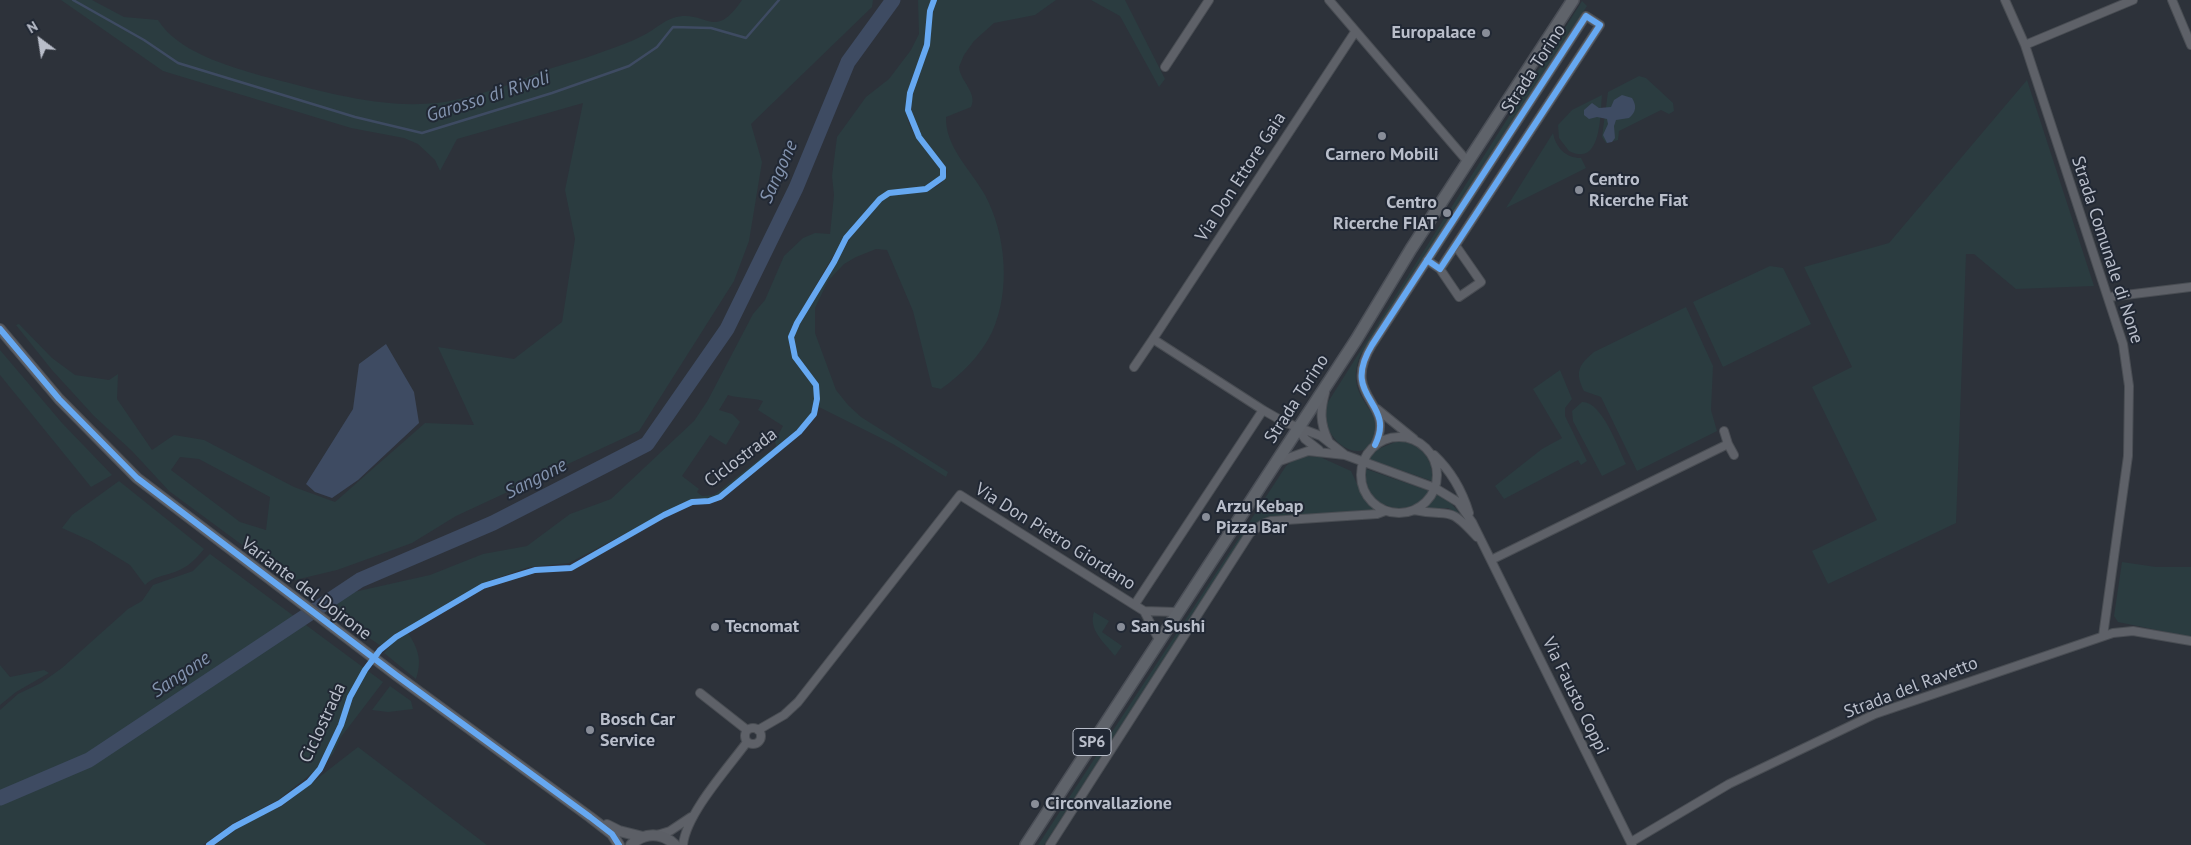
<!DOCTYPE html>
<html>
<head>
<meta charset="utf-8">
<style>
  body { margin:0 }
  #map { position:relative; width:2191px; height:845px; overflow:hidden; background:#2d323a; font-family:"PT Sans",sans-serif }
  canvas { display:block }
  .north { position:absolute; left:15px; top:15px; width:50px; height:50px; -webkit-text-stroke:4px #212834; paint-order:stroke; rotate:329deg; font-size:14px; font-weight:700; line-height:20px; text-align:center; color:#b9beca }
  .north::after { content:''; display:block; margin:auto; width:18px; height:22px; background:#b9beca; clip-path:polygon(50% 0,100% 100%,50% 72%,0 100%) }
</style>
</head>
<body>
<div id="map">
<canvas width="2191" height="845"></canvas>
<div class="north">N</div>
</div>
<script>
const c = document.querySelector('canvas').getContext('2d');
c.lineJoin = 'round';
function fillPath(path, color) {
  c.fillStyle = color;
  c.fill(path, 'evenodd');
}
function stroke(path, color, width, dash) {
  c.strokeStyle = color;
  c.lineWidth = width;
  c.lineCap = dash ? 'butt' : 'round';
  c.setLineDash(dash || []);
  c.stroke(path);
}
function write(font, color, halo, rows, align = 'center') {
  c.font = font + ' "PT Sans",sans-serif';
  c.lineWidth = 4;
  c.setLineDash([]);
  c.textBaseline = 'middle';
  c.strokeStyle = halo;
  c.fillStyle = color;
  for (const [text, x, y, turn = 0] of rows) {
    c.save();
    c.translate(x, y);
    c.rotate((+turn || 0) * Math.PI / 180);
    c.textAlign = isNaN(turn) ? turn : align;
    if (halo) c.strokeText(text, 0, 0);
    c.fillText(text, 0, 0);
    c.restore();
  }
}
fillPath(new Path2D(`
  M61,0H92L124,17L158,20C178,52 228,66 262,76C318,90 377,109 437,103C464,100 505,87 531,76C553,66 579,61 602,52C616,47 631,42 644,35C654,30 663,21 673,18C706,8 713,43 742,0H873L872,7L751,124L762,162L749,241L734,281L639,431L456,516L412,543L337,570L291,581L169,491L132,451L94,416L52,370L16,325L19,324L52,358L75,375L109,380L118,374L117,399L152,450L174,435L204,440L294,487L335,502L425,423L474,425L438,347L514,359L562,322L575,239L565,190L583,103L457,139L440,171L435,160L418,144L404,138L351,128L163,71ZM180,457L199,459L270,497L266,530L240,522L171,470Z
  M918,0H932C925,15 929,30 925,46C918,75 896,99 912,130C918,142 941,164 942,174C930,197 897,182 880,197C845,226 816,288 792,327C781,354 803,367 815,388L813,411L801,426L719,496L713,499L696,498L680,505L569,563L529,567L489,581L381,646L327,609L345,594L430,575L483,554L527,546L570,514L611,499L694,421L708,400L753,314L765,300L784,256L803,238L815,233L830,234L834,195L832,176L837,137L866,97L889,79L911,50L919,34ZM728,395C740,399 751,397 763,401L758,410L783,426L775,441L776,446L714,495L702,496L697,492L699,489L682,476L710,435L726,445L740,422L732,414L719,410Z
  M936,0H1056L1035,15L994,23L974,41L964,55L959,67C960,81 978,93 971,107L946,117C945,147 971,170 985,195C1006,234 1011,291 992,332C981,355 962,374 941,389L932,387L913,311L887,250L876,249L856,257L844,264L828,281L815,308V333L836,390L848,405L861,417L948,472L946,477L893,444L819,407C826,368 784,364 795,332C802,313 815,296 826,279C844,251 858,217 886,197C905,183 940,202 947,171L945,166C918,137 903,119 917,78C920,69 925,62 927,53C932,35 929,17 936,0Z
  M1091,0H1125L1165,79L1159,87L1120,16Z
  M1582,1L1587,6L1360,356C1342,402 1389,409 1373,441C1358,469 1314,433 1328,402Z
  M1639,76L1646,78L1673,103L1674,111L1669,114L1661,110L1619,131L1618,140L1606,143L1602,137L1608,92Z
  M2027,80L2094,286L2016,289L1974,254H1966L1956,523L1828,584L1812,551L1877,520L1812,387L1852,367L1804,267L1889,243Z
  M1602,95C1600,114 1602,168 1569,151L1559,138L1558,125L1572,110Z
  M1553,133C1556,148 1566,158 1581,158L1586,168L1506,208Z
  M1770,266L1783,268L1811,324L1723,367L1693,302Z
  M1686,307L1713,366L1711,410L1717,431L1637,471L1601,397L1584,391C1575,373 1578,365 1594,352Z
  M0,350L62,423L112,475L91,487L0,375Z
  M1560,370L1572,399L1565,408V416L1587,461L1581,465L1578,460L1504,499L1495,486L1542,449L1562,438L1533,389Z
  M1582,402C1602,401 1618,448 1626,464L1602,476L1573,421L1572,411Z
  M1398,441C1420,443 1434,458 1432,481L1369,459L1378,449Z
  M1305,456L1320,457L1351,471L1364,499L1377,510L1271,517L1254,525L1247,531L1044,845H1038L1286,466L1295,459Z
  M1366,469L1429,491C1410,523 1360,507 1366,469Z
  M119,481L204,549C195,560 188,567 175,572C164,576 154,576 145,585L130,565L91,541L62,528L72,515Z
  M1436,494L1450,502L1462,516L1448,508H1424Z
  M210,554L383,682L341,737L333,754L326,762L278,800L232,824L203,845H0V710L18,694L41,683L62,668L128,609L142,601L153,585L193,571Z
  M2122,562L2156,567H2191V637L2118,622L2114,616Z
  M1094,612L1109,621L1102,632L1122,646L1115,656C1104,642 1088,630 1094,612Z
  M408,633C419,650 422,661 416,679L384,653L394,641Z
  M0,665L10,677L44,670L49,673L16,692L0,705Z
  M390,686L411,701L413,709L388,712L372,710Z
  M358,747L487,845H215L242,825L282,806Z`), '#2b3c40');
fillPath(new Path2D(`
  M1622,95L1632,98C1637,106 1636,112 1629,118L1616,120L1614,126L1615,138L1612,142L1607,143L1603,135L1608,124L1607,119L1597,117L1589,119L1584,115V110L1592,103L1599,108L1611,107L1614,100Z
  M386,344L414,392L419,423L358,480L332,498L315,492L306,484L353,409L359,364Z`), '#3e4b62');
stroke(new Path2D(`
  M73,0L144,40L178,63L355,117L422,133L552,93L629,66L657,47L673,27L711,28L746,38L779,0`), '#3e4b62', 2.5);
stroke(new Path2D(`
  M0,798L89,760L360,580L493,523L647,444L727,329L796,188L848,62L893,0`), '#3e4b62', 15);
const street = new Path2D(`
  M1329,0L1468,162
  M2005,0L2025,45L2123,344L2129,386L2128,456L2103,636
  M2172,0L2191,45
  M2025,45L2133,0
  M1165,67L1209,0
  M1440,269L1459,297L1481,282L1456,246
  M2109,297L2191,287
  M1134,367L1153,339
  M1325,393C1320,411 1320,423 1328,440
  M1377,409L1414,439
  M1298,428L1305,439L1319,450
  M1361 475a38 38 0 1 1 76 0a38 38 0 1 1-76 0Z
  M1728,444L1734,455
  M1375,445C1397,401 1339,399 1372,345L1562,53L1586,16L1600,25L1440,269L1427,260
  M1345,455L1321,436L1284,422L1263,410L1153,339L1355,32
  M1434,455C1451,471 1462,490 1469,513
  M1277,462L1308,451L1345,455L1435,488L1458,502L1472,522L1632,845
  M1414,510C1452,518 1446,503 1477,537
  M1491,560L1728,444L1724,431
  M1135,604L1263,410
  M1144,611L1176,612
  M700,693L747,730
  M745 736a8 8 0 1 1 16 0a8 8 0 1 1-16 0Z
  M758,730L784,715L798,702L960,495L1144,611L1159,640
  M657,835L670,831L691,817
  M1631,842L1729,784L1875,714L2113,633L2133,631L2191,641
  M683,845C686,814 728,768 747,742
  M1050,845L1250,533L1263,524L1271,521L1377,514L1385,511`);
const secondary = new Path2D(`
  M0,329L59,399L137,478L396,675L590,817L612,834L619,845
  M607,825L619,831L643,837
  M631,845C644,832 662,832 675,845`);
const primary = new Path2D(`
  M1026,845L1356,340L1411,249L1573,0`);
stroke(street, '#494d53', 10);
stroke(secondary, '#494d53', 12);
stroke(primary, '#4b4f57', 14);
stroke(street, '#5e6168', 8);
stroke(secondary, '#5c5f66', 10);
stroke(primary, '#5f636a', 11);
stroke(new Path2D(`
  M0,329L59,399L137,478L396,675L590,817L612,834L619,845
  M1375,445C1397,401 1339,399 1372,345L1562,53L1586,16L1600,25L1440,269L1427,260
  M209,845L234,827L280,803L309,782L320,769L341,725L350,697L365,670L380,650L396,637L483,586L535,570L571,568L664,515L692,502L709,501L720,497L799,432L814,414L817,399L816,385L795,357L791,337L797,323L834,262L846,238L880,199L889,193L926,189L943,177V168L919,137L908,110L910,93L927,45L930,11L934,0`), '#66a8f1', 6);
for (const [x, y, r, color] of [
  [1486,33,5,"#888d98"],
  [1382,136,5,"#888d98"],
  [1579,190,5,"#888d98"],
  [1447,213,5,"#888d98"],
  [1206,517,5,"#888d98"],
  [715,627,5,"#888d98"],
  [1121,627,5,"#888d98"],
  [590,730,5,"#888d98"],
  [1035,804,5,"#888d98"]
]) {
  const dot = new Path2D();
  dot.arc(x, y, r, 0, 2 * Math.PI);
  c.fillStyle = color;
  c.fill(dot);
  stroke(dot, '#212834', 2);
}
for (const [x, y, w] of [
  [1092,742,38]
]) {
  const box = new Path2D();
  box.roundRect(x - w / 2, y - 13.5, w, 27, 4);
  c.fillStyle = '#212834';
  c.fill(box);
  stroke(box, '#b9beca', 1);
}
write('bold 16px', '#b9beca', null, [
  ["SP6",1092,742]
]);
write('bold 18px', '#b9beca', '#212834', [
  ["Europalace",1476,33,"right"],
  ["Carnero Mobili",1382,155,"center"],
  ["Centro",1589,180],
  ["Ricerche Fiat",1589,201],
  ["Centro",1437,203,"right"],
  ["Ricerche FIAT",1437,224,"right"],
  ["Arzu Kebap",1216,507],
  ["Pizza Bar",1216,528],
  ["Tecnomat",725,627],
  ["San Sushi",1131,627],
  ["Bosch Car",600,720],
  ["Service",600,741],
  ["Circonvallazione",1045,804]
], 'left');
write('18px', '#b9beca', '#212834', [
  ["Strada Torino",1534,69,-57],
  ["Via Don Ettore Gaia",1241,177,-57],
  ["Strada Comunale di None",2107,250,72],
  ["Strada Torino",1297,399,-57],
  ["Ciclostrada",741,458,-37],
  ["Via Don Pietro Giordano",1055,537,32],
  ["Variante del Dojrone",306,589,37],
  ["Strada del Ravetto",1911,688,-21],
  ["Via Fausto Coppi",1575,696,64],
  ["Ciclostrada",323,723,-65]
]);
write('italic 19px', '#8393ae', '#212834', [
  ["Garosso di Rivoli",488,97,-18],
  ["Sangone",779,172,-66],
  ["Sangone",536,479,-27],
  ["Sangone",181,675,-34]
]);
</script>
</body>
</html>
